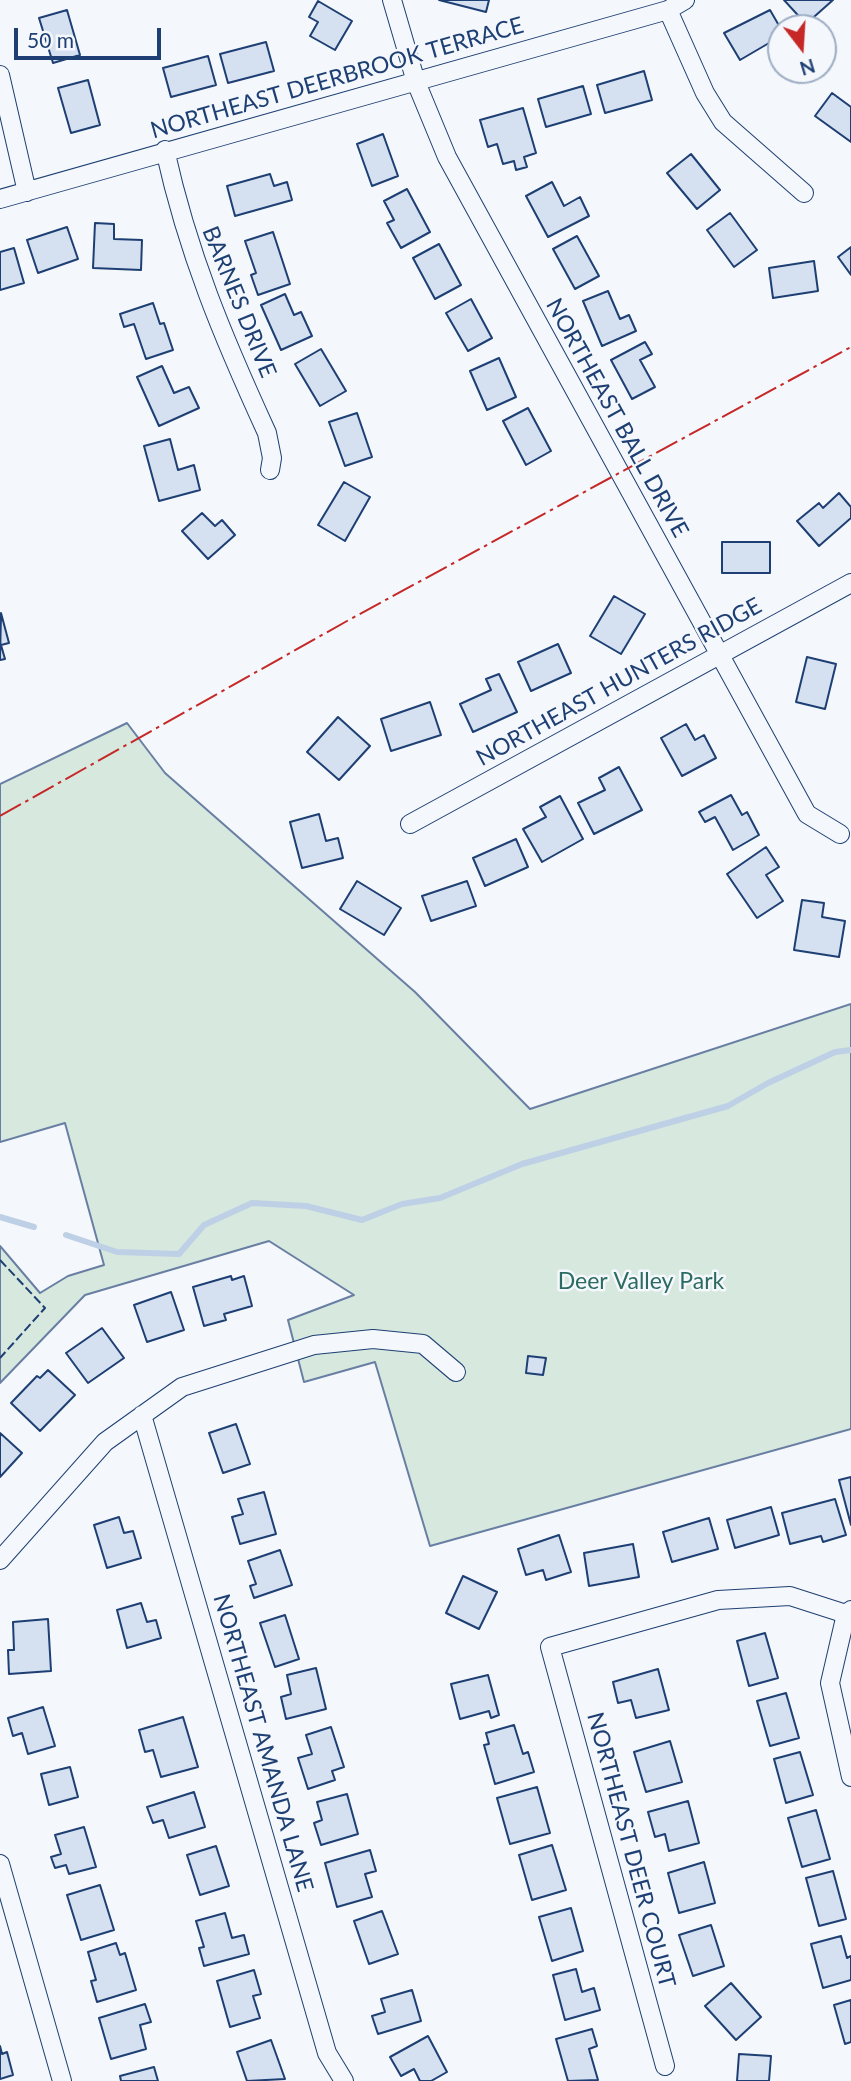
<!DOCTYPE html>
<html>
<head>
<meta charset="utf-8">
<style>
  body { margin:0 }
  #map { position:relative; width:851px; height:2081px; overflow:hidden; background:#f4f7fb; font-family:Lato,sans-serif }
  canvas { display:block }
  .north { position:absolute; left:767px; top:14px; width:70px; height:70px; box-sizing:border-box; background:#f4f7fb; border:2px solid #9eadc5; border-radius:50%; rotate:163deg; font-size:19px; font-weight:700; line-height:28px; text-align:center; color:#1d3f73 }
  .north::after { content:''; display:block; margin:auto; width:24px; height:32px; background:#c62828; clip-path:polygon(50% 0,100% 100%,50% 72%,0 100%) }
  .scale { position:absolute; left:14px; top:28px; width:147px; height:32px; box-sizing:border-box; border:4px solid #1d3f73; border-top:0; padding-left:9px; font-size:21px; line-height:24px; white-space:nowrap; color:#1d3f73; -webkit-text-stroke:5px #f4f7fb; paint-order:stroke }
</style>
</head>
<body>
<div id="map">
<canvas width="851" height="2081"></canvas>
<div class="north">N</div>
<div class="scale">50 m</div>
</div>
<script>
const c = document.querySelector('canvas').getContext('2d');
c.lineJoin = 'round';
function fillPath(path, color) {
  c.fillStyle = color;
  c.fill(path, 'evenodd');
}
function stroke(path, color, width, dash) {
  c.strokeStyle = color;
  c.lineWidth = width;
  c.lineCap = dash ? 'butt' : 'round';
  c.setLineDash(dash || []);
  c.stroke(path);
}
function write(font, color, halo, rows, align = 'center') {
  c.font = font + ' Lato,sans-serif';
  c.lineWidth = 5;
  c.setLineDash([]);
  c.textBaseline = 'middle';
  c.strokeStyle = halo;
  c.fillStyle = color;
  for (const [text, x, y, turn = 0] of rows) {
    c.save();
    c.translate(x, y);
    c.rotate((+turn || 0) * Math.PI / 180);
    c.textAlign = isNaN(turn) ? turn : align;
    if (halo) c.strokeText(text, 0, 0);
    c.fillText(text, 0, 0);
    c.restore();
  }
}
const green = new Path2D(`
  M127,723L165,773L415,992L530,1109L851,1004V1429L430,1546L375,1362L304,1382L288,1320L354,1295L269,1241L85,1295L0,1383V1246L40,1293L68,1276L104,1265L65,1123L0,1142V784Z`);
fillPath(green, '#d7e8df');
stroke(green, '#687fa3', 2);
stroke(new Path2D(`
  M0,1217L34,1227
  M66,1235L117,1252L179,1254L204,1225L252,1203L306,1206L362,1220L402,1204L440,1198L522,1164L728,1106L768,1083L835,1052L851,1050`), '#bed0e5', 6);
const building = new Path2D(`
  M439,0H489L486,12Z
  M784,0H833L806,24Z
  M318,1L352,21L335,50L310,36L318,22L309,17Z
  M67,10L80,55L53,63L39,18Z
  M770,10L781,29V36L740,60L724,33Z
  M266,42L274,71L228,83L220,54Z
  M208,56L216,85L171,97L163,68Z
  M644,71L652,100L605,113L597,85Z
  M88,80L100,125L71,133L58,88Z
  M583,86L591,114L546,127L538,99Z
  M832,93L851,107V142L815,116Z
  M523,108L536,153L524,157L527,167L516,170L514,161L503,164L497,144L488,147L480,120Z
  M383,134L398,176L372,186L357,144Z
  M691,154L720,190L697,209L667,173Z
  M270,174L274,186L287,182L292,200L235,216L227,186Z
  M552,182L564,206L580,197L589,216L548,237L526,196Z
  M407,189L430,232L401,248L387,223L394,220L384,201Z
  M730,213L757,250L734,267L707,230Z
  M95,223L114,224V239L142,240L141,270L93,268Z
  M67,227L78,259L38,273L27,240Z
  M273,232L290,284L258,295L251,275L256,273L245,241Z
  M577,236L599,276L575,289L553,249Z
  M439,244L461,285L435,299L413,258Z
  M851,247V275L838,257Z
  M14,248L24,283L0,290V252Z
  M814,261L818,291L773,298L769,268Z
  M608,291L620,319L629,315L636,331L602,346L583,301Z
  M285,294L294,315L301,312L312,336L281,350L261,305Z
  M471,299L492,338L468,351L446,313Z
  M153,303L160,324L164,323L173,350L146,359L134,324L124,327L120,314Z
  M645,342L652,354L640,360L655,387L632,399L611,360Z
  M321,349L346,391L320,406L295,364Z
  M499,358L516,397L487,410L470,371Z
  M162,366L174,393L189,387L199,408L159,426L137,377Z
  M528,408L551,451L526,465L503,421Z
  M357,413L372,457L345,466L329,422Z
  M170,439L178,470L194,465L200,490L159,501L144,446Z
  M344,482L370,497L345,541L318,525Z
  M839,493L851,507V518L819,546L797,521L819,503L823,508Z
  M202,513L215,526L222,520L235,535L208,559L182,531Z
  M722,542H770V573H722Z
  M614,596L645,614L621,654L590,636Z
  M1,613L9,643L1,645L5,659L0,660Z
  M558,644L571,673L531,691L518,662Z
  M807,657L836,664L825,709L796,702Z
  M499,674L517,712L473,732L460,704L491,690L486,679Z
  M430,702L441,735L391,751L381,719Z
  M338,717L370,746L339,780L307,752Z
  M686,724L695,740L704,735L716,758L682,776L661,738Z
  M619,767L642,810L594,834L578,803L605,790L599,778Z
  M731,795L742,815L747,812L759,835L733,850L715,817L705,822L699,812Z
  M560,796L583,839L542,862L523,829L546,817L540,807Z
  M319,814L326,841L338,838L343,858L302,868L290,822Z
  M516,839L528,867L485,886L473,858Z
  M766,847L779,867L766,875L783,901L757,918L727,874Z
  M357,881L401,908L384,935L340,909Z
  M467,881L476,906L431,921L422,896Z
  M802,900L824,903L822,917L845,921L839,957L794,950Z
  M231,1276L232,1280L244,1276L252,1306L224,1314L226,1320L204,1326L193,1287Z
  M171,1292L184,1330L147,1342L134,1305Z
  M102,1328L124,1358L88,1383L66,1353Z
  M528,1356L546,1358L543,1375L526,1373Z
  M48,1370L75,1395L40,1431L11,1403L37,1376L40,1378Z
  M236,1424L250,1464L223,1473L209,1433Z
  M0,1433L22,1453L0,1477Z
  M851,1477V1525L839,1480Z
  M264,1492L276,1534L240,1544L232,1517L243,1514L238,1499Z
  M835,1499L846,1535L823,1542L821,1536L790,1544L782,1513Z
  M771,1507L779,1535L735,1548L727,1520Z
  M119,1517L124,1533L133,1531L141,1558L107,1568L94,1525Z
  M709,1518L718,1549L672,1562L663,1532Z
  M559,1535L571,1572L546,1580L543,1570L526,1575L518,1549Z
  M633,1544L639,1577L589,1586L584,1553Z
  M280,1550L292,1585L254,1598L250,1586L256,1584L248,1561Z
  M463,1576L497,1592L479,1629L446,1613Z
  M141,1603L147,1622L156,1620L161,1638L127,1648L117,1610Z
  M285,1615L299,1659L275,1667L260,1623Z
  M48,1619L51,1671L9,1674L8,1650H14L13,1622Z
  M765,1633L778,1678L749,1686L737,1641Z
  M316,1668L326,1709L286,1719L281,1697L291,1694L287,1675Z
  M658,1669L669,1710L636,1718L631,1700L618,1703L613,1682Z
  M488,1675L499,1715L491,1718L489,1711L460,1719L451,1684Z
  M786,1693L799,1738L770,1746L757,1701Z
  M43,1707L55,1746L28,1754L22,1733L13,1736L8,1718Z
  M183,1717L198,1767L161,1777L153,1750L145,1752L139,1730Z
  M514,1725L523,1754L528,1752L534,1772L495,1784L484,1745L489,1744L486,1733Z
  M331,1727L344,1767L332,1771L335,1780L308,1789L298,1758L312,1754L306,1735Z
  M670,1741L682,1782L646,1792L634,1752Z
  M800,1752L813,1795L786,1803L774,1759Z
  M70,1767L78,1797L49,1805L41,1774Z
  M537,1787L550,1833L510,1844L497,1798Z
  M194,1792L205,1827L169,1838L163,1820L153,1823L147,1807Z
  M347,1794L358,1834L321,1845L314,1823L322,1820L317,1802Z
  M688,1801L699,1843L669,1851L665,1834L655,1837L648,1812Z
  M816,1810L830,1859L802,1867L788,1818Z
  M84,1827L96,1867L69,1874L66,1865L55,1868L51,1857L61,1854L55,1835Z
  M552,1845L566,1890L532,1900L519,1855Z
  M216,1846L229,1886L200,1895L187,1855Z
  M370,1850L376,1871L365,1874L372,1897L337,1907L325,1863Z
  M704,1862L715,1903L679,1913L668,1873Z
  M833,1871L846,1919L819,1926L806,1878Z
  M100,1885L114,1930L81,1940L67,1895Z
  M571,1908L583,1951L552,1961L539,1917Z
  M382,1911L398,1954L369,1964L354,1921Z
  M225,1913L232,1938L244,1935L249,1954L204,1966L199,1948L204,1947L196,1921Z
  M711,1925L724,1966L693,1976L679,1935Z
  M841,1936L847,1958L851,1956V1980L823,1988L811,1944Z
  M116,1943L120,1955L125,1953L136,1990L97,2002L91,1981L96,1980L88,1952Z
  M576,1969L582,1992L594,1988L600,2010L565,2020L553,1975Z
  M254,1970L261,1994L253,1996L260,2018L230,2027L217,1981Z
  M731,1983L761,2017L736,2040L705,2006Z
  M412,1990L421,2021L378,2034L372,2016L385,2012L381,1999Z
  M851,2000V2042L845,2044L834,2005Z
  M145,2004L151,2022L140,2025L146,2049L111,2059L99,2018Z
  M592,2029L597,2046L589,2049L598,2080L568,2081L556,2039Z
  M428,2036L447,2072L431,2081H420L414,2069L401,2076L390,2057Z
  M271,2040L285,2079L247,2081L237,2052Z
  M0,2046L2,2054L7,2052L13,2075L0,2079Z
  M739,2054L771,2056L769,2081H737Z
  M154,2067L158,2081H121L120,2076Z`);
fillPath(building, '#d5e0f0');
stroke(building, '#1d3f73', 2);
const minor = new Path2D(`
  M392,0L416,82L447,157L807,814L840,834
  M668,10L705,93L723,122L804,193
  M0,75L27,192
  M165,150C188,254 223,337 267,433L272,458L270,470
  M0,199L668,10L685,0
  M410,824L851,583
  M142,1415L327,2053L344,2081
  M0,1560L105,1442L182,1387L314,1345L373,1339L423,1344L456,1372
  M851,1610L846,1614L830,1683L851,1777
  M0,1864L62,2081
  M665,2066L550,1647L718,1600L790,1596L846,1614`);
stroke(minor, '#1d3f73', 20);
stroke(minor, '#f4f7fb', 18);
stroke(new Path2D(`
  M0,1260L45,1308L0,1358`), '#1d3f73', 2, [9, 3.5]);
stroke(new Path2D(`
  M0,816L347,621L851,347`), '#c62828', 2, [24, 5, 3.5, 5]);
write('23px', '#1d3f73', '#f4f7fb', [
  ["NORTHEAST DEERBROOK TERRACE",337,78,-16],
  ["BARNES DRIVE",239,302,68],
  ["NORTHEAST BALL DRIVE",617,418,61],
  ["NORTHEAST HUNTERS RIDGE",619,682,-29],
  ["NORTHEAST AMANDA LANE",263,1743,74],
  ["NORTHEAST DEER COURT",631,1850,75]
]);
write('23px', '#2c6c60', '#f4f7fb', [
  ["Deer Valley Park",641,1282]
]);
</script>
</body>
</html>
